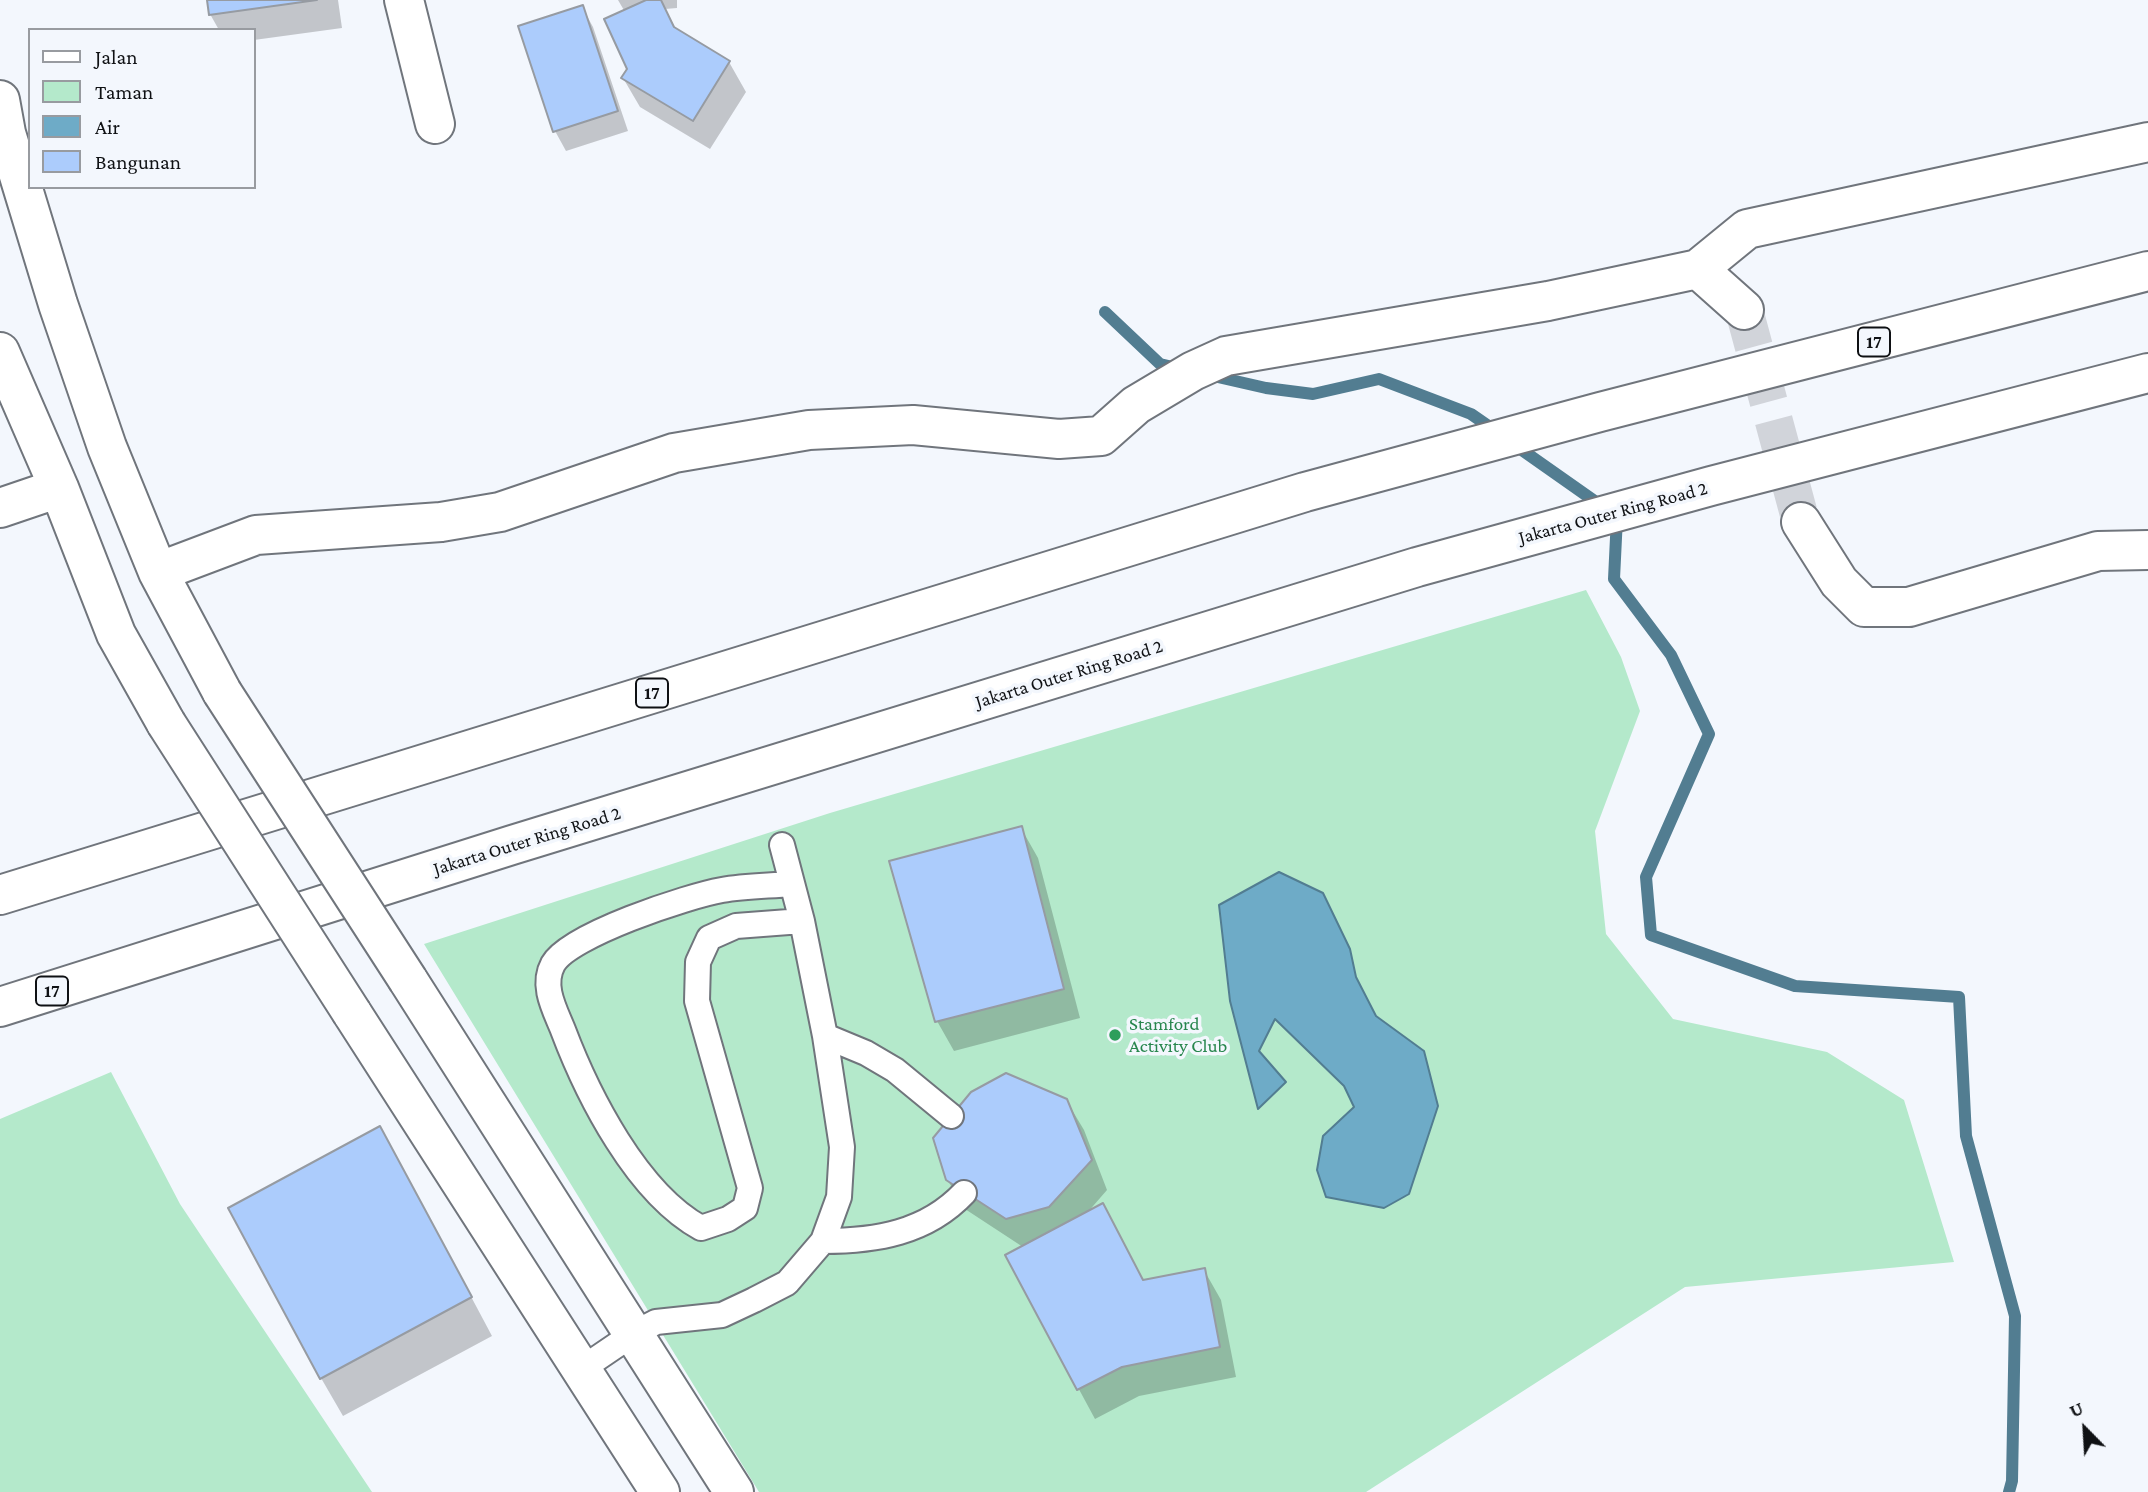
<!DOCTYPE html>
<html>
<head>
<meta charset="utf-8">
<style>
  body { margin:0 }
  #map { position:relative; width:2148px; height:1492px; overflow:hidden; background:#f3f7fd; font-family:"Crimson Pro",serif }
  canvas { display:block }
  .legend { position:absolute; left:28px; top:28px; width:228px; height:161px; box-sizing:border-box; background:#f3f7fd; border:2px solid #989ba0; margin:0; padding:9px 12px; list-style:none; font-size:21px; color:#0f1114 }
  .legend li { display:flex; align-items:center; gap:14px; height:35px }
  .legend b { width:35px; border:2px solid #989ba0 }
  .north { position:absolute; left:2050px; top:1394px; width:70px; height:70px; -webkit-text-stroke:5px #f3f7fd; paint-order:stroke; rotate:336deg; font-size:19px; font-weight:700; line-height:28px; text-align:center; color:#0f1114 }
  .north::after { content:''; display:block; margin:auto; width:24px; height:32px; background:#0f1114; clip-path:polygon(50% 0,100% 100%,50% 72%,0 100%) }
</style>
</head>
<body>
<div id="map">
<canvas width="2148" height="1492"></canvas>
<ul class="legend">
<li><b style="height:9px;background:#fff"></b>Jalan</li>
<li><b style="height:19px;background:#b4e9cb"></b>Taman</li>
<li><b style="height:19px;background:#6eabc7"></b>Air</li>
<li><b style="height:19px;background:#acccfc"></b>Bangunan</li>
</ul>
<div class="north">U</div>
</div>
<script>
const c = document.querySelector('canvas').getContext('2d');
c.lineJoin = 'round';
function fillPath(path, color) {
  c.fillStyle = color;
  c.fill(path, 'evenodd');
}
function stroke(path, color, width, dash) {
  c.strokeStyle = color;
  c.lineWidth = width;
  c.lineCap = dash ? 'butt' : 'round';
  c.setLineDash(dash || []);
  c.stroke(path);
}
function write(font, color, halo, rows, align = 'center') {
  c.font = font + ' "Crimson Pro",serif';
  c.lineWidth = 7;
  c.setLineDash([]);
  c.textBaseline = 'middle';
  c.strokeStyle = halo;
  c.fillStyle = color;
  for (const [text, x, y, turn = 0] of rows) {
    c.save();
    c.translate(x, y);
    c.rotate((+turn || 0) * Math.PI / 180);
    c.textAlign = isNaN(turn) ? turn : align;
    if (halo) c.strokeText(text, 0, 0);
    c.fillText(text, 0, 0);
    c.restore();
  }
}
fillPath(new Path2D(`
  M1586,590L1621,657L1640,711L1595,831L1606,934L1673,1019L1827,1052L1904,1100L1954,1262L1685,1287L1366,1492H759L424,944L830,813Z
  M111,1072L180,1204L372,1492H0V1119Z`), '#b4e9cb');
const water = new Path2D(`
  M1279,872L1323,893L1350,949L1356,977L1376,1016L1424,1051L1438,1106L1409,1194L1384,1208L1326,1197L1317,1170L1323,1136L1354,1107L1344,1086L1275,1019L1259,1051L1286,1082L1258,1109L1230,1001L1219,905Z`);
fillPath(water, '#6eabc7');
stroke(water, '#527d91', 2);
fillPath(new Path2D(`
  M208,0H338L342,28L254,40V30H219L210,14Z
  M618,0H677V8L665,9L677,31L729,62L746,92L710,149L640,107L623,78L629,69L625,12Z
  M582,7L593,27L628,131L566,151L555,131Z
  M1021,828L1038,858L1080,1018L954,1051L937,1021Z
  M1066,1100L1084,1130L1107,1190L1087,1213L1144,1281L1204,1270L1221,1300L1236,1377L1139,1396L1095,1419L1007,1256L1023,1247L965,1209L947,1179Z
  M402,1167L492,1336L343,1416L321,1378Z`), '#0003');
stroke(new Path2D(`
  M1105,312L1160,364L1181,369
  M1209,375L1266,388L1313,394L1379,379L1471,414L1497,432
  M1512,443L1603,507
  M1617,517L1614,579L1671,655L1709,734L1646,877L1651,935L1795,986L1959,997L1966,1136L2015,1316L2012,1481L2009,1492`), '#527d91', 12);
const building = new Path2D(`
  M207,0H317L209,15Z
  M646,0H661L674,27L730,61L693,121L621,78L627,69L604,19Z
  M583,5L618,111L553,132L518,26Z
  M1022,826L1064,989L935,1022L889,861Z
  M1006,1073L1067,1099L1092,1160L1049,1207L1006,1219L946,1180L933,1138L971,1092Z
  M380,1126L472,1297L320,1379L228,1208Z
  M1103,1203L1143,1280L1205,1268L1220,1347L1122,1367L1077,1390L1005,1255Z`);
fillPath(building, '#acccfc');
stroke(building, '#969ba2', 2);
stroke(new Path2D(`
  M1744,310L1801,522`), '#d1d4da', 38, [38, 19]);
const lane = new Path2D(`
  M791,884C768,886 744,886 722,890C688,896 569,935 553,964C541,986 555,1010 563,1030C588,1096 637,1193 701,1228L728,1219L745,1208L750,1188L697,1001L698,962L709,938L736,926L802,921
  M825,1036L866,1053L895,1070L951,1116
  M823,1241C876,1241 926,1233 964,1193
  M580,1370L633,1334L656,1322L722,1315L754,1300L787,1283L823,1241L839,1197L842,1147L825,1036L802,921L782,845`);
const street = new Path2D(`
  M404,0L435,124
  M0,100L6,133L58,304L107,447L158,572L222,692
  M1698,269L1744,310
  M0,352L59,488L116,634L166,723
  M0,508L59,488
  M1801,522L1839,582L1864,607H1909L2098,551L2148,550
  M158,572L256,535L441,522L500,512L674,453L809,430L913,425L1059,439L1101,436L1136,405L1193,371L1226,356L1548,301L1698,269L1747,229L2148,142
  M408,980L734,1492
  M352,1013L660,1492`);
const highway = new Path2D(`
  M0,895L1305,492L1600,412L2148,271
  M0,1007L512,845L1417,567L1711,486L2148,373`);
stroke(lane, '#70757c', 28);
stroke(street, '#70757c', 42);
stroke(highway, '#70757c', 42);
stroke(lane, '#fff', 24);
stroke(street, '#fff', 38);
stroke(highway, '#fff', 38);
const streetBridge = new Path2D(`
  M222,692L408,980
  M166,723L352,1013`);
stroke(streetBridge, '#70757c', 42, []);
stroke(streetBridge, '#fff', 38);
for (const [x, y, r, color] of [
  [1115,1035,7,"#2e9e5b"]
]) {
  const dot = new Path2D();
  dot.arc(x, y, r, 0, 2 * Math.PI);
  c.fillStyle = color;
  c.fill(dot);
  stroke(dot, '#f3f7fd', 2.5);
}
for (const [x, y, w] of [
  [1874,342,32],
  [652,693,32],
  [52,991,32]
]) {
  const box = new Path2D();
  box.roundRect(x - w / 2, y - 14.5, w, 29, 5);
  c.fillStyle = '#f3f7fd';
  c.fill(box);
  stroke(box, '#0f1114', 2);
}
write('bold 18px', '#0f1114', null, [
  ["17",1874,342],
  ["17",652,693],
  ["17",52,991]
]);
write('19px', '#0f1114', '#f3f7fd', [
  ["Jakarta Outer Ring Road 2",1613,513,-15],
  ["Jakarta Outer Ring Road 2",1069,674,-17],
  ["Jakarta Outer Ring Road 2",527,841,-17]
]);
write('19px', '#27864d', '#f3f7fd', [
  ["Stamford",1129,1024],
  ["Activity Club",1129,1046]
], 'left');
</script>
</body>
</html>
